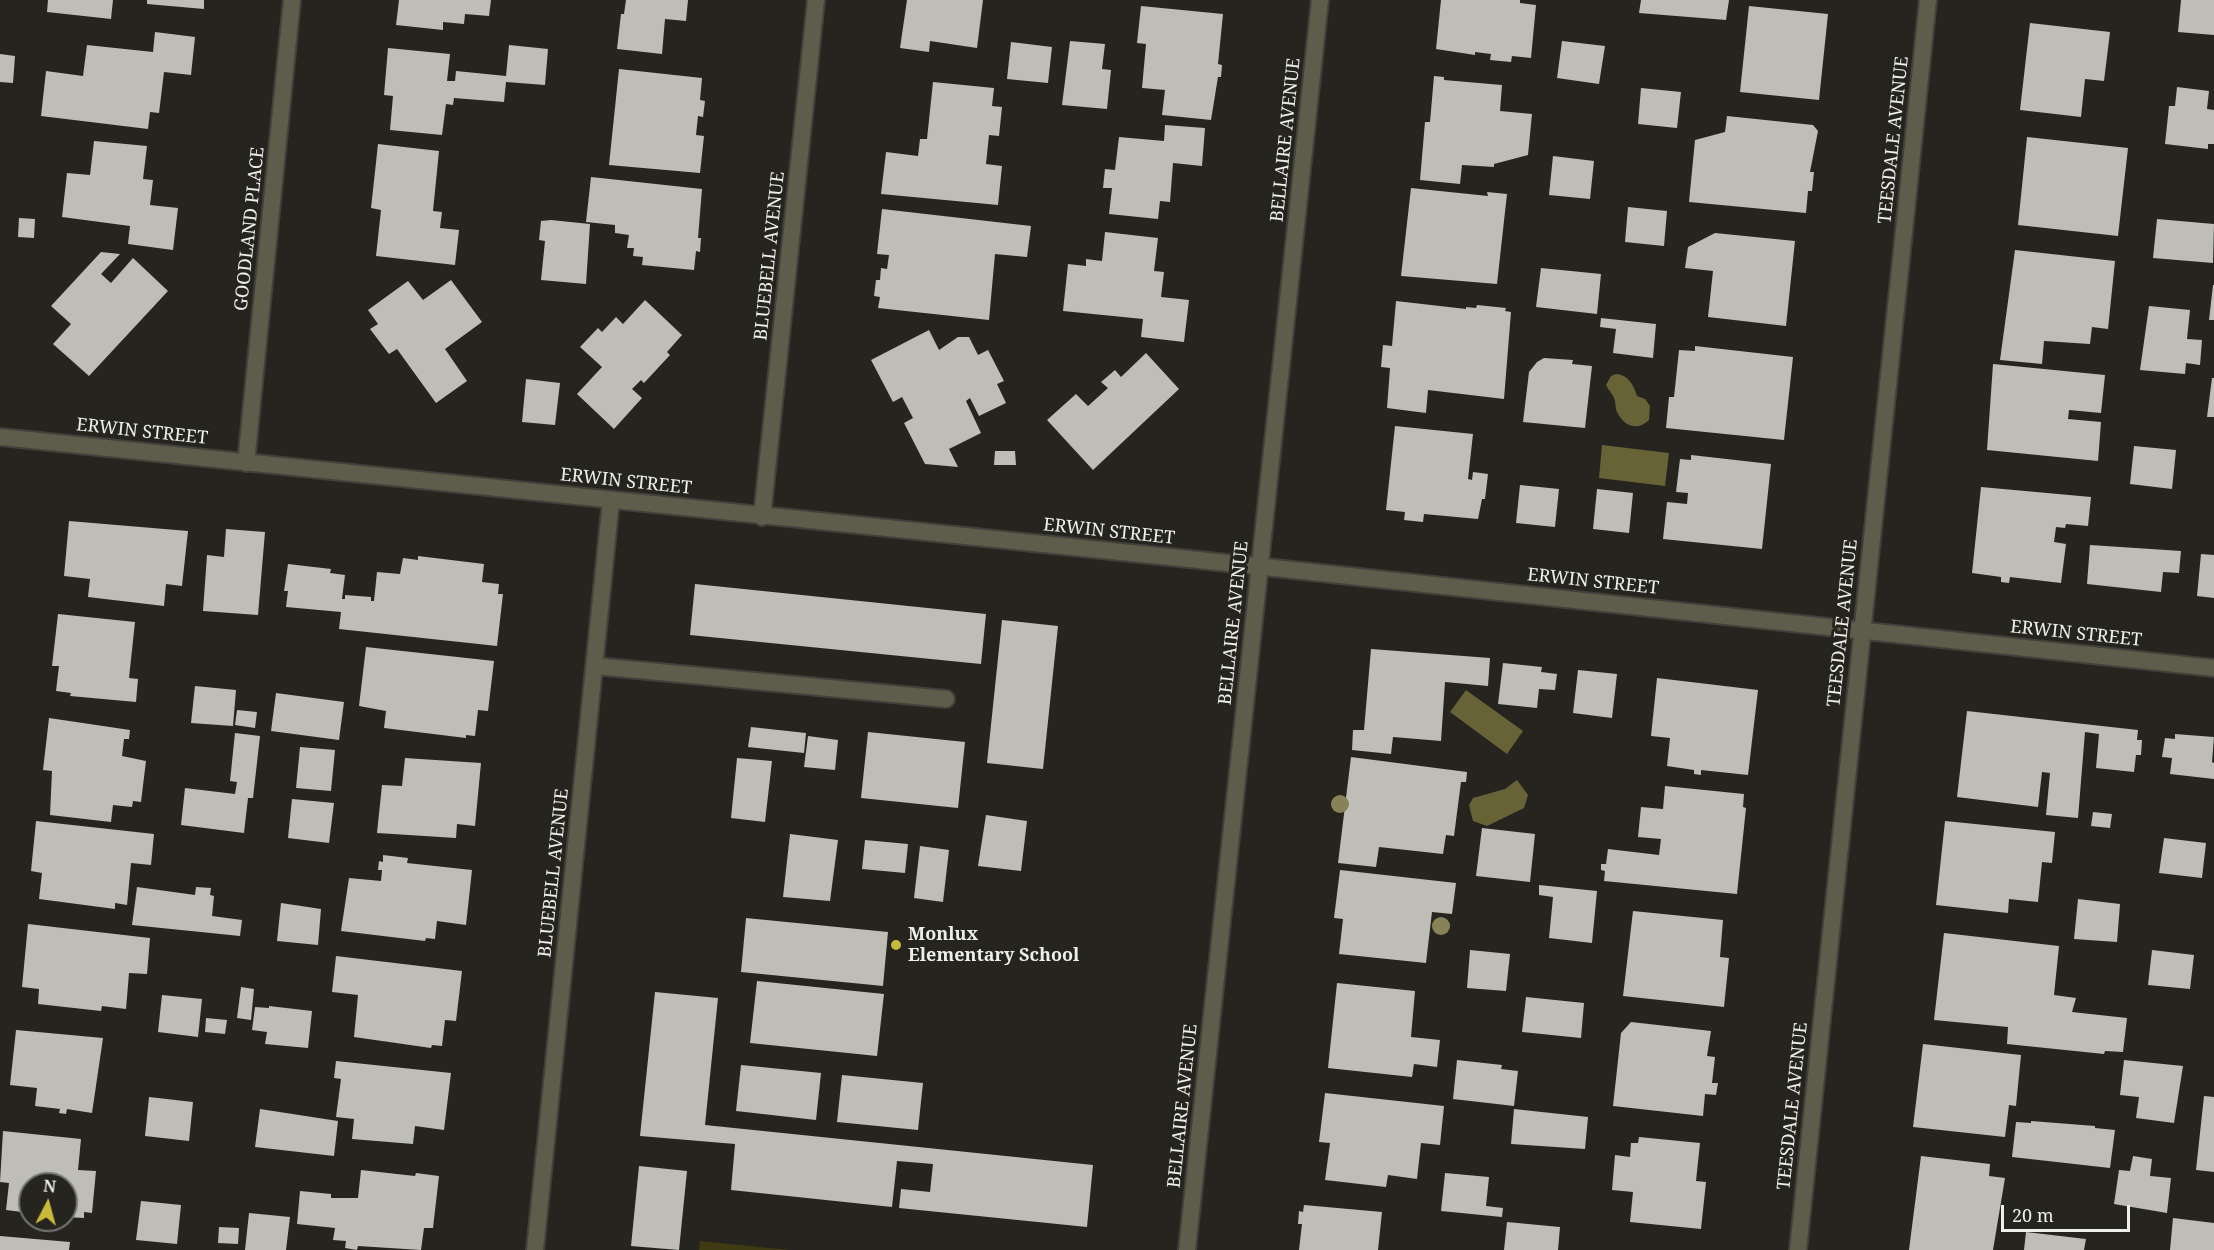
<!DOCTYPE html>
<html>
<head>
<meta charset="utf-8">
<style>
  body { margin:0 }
  #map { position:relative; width:2214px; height:1250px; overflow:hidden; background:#25241f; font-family:"Noto Serif",serif }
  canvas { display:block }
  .north { position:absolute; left:18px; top:1172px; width:60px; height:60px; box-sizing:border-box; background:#25241f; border:2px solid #757570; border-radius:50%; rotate:6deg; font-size:16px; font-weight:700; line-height:24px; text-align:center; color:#eeeeea }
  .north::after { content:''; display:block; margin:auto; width:21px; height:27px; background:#caba3a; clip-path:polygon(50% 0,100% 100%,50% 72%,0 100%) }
  .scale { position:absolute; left:2001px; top:1205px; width:129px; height:27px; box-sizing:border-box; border:3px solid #eeeeea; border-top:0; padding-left:8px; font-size:18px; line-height:21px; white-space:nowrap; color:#eeeeea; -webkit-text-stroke:4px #25241f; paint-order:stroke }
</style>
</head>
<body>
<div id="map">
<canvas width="2214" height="1250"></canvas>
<div class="north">N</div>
<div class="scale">20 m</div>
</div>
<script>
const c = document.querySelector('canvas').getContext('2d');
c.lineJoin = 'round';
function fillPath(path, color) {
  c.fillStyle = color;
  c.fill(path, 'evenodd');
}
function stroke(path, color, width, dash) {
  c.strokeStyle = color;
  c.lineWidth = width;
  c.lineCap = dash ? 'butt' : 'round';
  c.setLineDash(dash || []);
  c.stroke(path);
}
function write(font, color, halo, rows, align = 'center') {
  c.font = font + ' "Noto Serif",serif';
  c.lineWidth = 6;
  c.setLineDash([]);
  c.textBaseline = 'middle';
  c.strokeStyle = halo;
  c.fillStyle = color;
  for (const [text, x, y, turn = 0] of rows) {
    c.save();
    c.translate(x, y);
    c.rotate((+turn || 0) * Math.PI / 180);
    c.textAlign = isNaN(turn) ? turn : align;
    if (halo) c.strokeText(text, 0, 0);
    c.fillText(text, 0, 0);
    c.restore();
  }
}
fillPath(new Path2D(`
  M700,1241L789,1250H699Z`), '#3f3a11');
fillPath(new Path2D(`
  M1616,374C1629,375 1634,386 1637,396L1645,399L1650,406L1649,420C1638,431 1624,427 1617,412C1615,408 1616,402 1614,398C1612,393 1608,390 1606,385L1611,376Z
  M1602,445L1669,453L1665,486L1599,478Z
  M1466,690L1523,731L1507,754L1450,712Z
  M1517,780L1528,795L1524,808L1487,826L1473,821L1469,805L1473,798L1505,789Z`), '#686237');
fillPath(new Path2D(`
  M48,0H113L111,19L47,12Z
  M147,0H204V9L147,4Z
  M399,0H491L489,16L465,14L464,24L443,22V30L396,25Z
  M626,0H688L686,21L665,19L662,54L617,49L621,14H624Z
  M907,0H983L977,48L930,41L929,52L900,48Z
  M1441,0H1520V3L1536,5L1531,58L1512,56L1511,62L1490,60L1491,54L1475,52V55L1436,49Z
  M1641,0H1729L1726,20L1639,13Z
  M2181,0H2214V35L2178,32Z
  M1141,6L1223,14L1218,64L1222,65L1221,77H1218L1211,120L1162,115L1165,90L1142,88L1146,44L1137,43Z
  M1749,6L1828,14L1819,100L1740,92Z
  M2030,23L2110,32L2104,81L2085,79L2081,117L2020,110Z
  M155,32L195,37L191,75L164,72L159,113L150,112L148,129L41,116L46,71L83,76L87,45L153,52Z
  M1070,41L1105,44L1102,69L1111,70L1107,109L1062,105Z
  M1562,41L1605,46L1599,84L1557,78Z
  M1011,42L1052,47L1048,83L1007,79Z
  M509,45L548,49L545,85L506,82L504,102L454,98L453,105L446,104L442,135L390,130L393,96L384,95L388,48L450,54L447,81H455L456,71L506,76Z
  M0,54L15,56L13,83L0,82Z
  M619,69L702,78L700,100L705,101L703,117L698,116L696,135L704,136L700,173L609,165Z
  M1434,76L1444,77V80L1502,85L1500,111L1532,114L1528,155L1494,164V167L1462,165L1460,184L1420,180L1425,122H1430Z
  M933,82L994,88L992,106L1002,107L999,136L989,135L986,164L1002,166L998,205L881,194L886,152L918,156L920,139H927Z
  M2177,87L2209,91L2207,109L2214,110V144H2208V149L2165,144L2169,106H2175Z
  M1641,88L1681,92L1677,128L1638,124Z
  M1727,116L1813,125L1818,131L1810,172H1814L1812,191H1808L1806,213L1689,202L1695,140L1725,132Z
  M1165,125L1205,128L1202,166L1173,163L1170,202L1160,201L1158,219L1109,214L1112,188H1103L1105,169L1115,170L1119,137L1164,141Z
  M2027,137L2128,148L2118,236L2018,225Z
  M94,141L147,146L143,179L153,180L150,205L178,208L173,250L128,244L130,226L62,217L67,173L90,175Z
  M378,144L439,151L433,211L442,212L440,228L459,230L455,265L376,256L381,210L371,208Z
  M1553,156L1594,161L1590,199L1549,195Z
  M591,177L702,189L698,238H701L700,252L696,251L694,270L642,265L643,257L633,256L634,248H627L629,235L615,233V225L586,222Z
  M1411,188L1488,196L1487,192L1507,194L1497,284L1401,276Z
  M1628,207L1667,211L1664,246L1625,242Z
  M882,209L1031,226L1027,257L995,254L989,320L878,308L880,297L874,296L876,280H880L881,268L887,269L889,255L877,254Z
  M19,218L35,219L34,238L18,237Z
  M2157,219L2214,224L2213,263L2153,258Z
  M551,220L590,224L586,284L541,280L545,241L539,240L541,221Z
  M1105,232L1158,238L1154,271L1164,272L1161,297L1189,300L1184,342L1141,337L1143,319L1063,311L1068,264L1086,266V259L1102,261Z
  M1715,233L1795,241L1786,326L1708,317L1713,271L1685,268L1688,247Z
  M2015,250L2115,261L2108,329L2092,327L2090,344L2044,341L2042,364L2000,360Z
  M101,252L120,254L101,274L111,283L133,258L168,291L89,376L53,344L71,324L51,306Z
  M1541,268L1601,274L1597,314L1536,307Z
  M451,280L482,322L445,349L467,381L436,403L397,349L389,354L370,329L378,324L368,310L408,281L423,300Z
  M2213,285H2214V320H2209Z
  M645,300L682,335L667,352L670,355L644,383L641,380L632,389L642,398L614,429L577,394L602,367L580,347L598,328L602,332L616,317L623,324Z
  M1396,301L1466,309V307L1476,308L1477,305L1506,308L1505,311L1511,312L1504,399L1428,390L1426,413L1387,408L1390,368L1381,367L1383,345L1392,346Z
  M2149,306L2190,310L2187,339L2202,340L2200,365L2186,363L2185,374L2140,370Z
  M1601,318L1656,324L1653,358L1613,353L1616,329L1600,327Z
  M929,330L939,350L958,337H969L978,355L988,350L1004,381L997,384L1006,403L979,416L970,398L966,401L981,433L949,449L958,467L925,464L904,423L913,418L902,397L893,402L871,360Z
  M1695,346L1793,357L1784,440L1666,428L1669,397H1674L1679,350L1695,351Z
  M1146,353L1179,389L1093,470L1047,420L1076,394L1088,406L1108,388L1101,382L1115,370L1121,377Z
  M1544,358L1573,360L1572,364L1592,366L1585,428L1523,422L1529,372L1537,362Z
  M1993,364L2105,375L2101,413L2069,410L2068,419L2101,422L2098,461L1987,450Z
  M2212,378H2214V417H2207Z
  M526,379L560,383L555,425L522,422Z
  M1395,426L1473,434L1468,479L1472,480L1473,472L1488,474L1485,499H1482L1478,519L1424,514L1423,522L1404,520L1405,512L1386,510Z
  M2134,446L2176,450L2172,489L2130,484Z
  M995,451H1015L1016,465H994Z
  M1691,455L1771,464L1762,549L1663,539L1667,502L1687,504L1688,493L1676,492L1680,459L1691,460Z
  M1520,485L1559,489L1555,527L1516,523Z
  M1981,487L2091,497L2088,526L2066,524L2065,528L2056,527L2054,542L2066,544L2061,583L2010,577L2009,583L2001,582V577L1972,573Z
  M1597,489L1633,493L1629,533L1593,529Z
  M69,521L188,531L182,586L166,584L164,606L88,597L90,579L64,576Z
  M226,529L265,532L258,615L203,611L207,555L224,557Z
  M2090,545L2181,551L2179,573L2163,572L2161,592L2087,584Z
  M2201,554L2214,555V598L2197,596Z
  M418,556L484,564L482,582L499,584L498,594H503L497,646L339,629L341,612L286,607L288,591H284L288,564L331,569L330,573L345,575L342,599H345V595L371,597V601H374L377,572L400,574L403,558L418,560Z
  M695,584L986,614L981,664L690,635Z
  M58,614L135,622L129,678L138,679L136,702L70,696L71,693L56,691L59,666H52Z
  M1002,620L1058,626L1043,769L987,763Z
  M366,647L494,661L488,711L478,710L475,736L466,735V738L384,728L386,711L359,706Z
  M1371,649L1490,658L1488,686L1445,682L1441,741L1393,737L1391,754L1352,750L1353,730H1364Z
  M1503,663L1542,667L1541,672L1557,674L1555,690L1539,689L1537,708L1498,704Z
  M1578,670L1617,674L1612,718L1573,713Z
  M1657,678L1758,690L1748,775L1701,770V775L1694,774V770L1667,766L1670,738L1651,736Z
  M195,686L236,690L233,726L191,723Z
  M276,693L344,702L339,740L271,731Z
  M237,710L257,712L255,728L235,725Z
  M1967,711L2138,730L2137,740H2142L2141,755H2136L2134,772L2096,768L2099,734L2085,732L2078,818L2046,815L2050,773L2042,772L2038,807L1957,797Z
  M49,718L130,730L129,739H124L122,756L146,761L141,802L133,801L132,807L113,805L111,822L50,815L52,771L43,770Z
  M751,727L806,733L804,753L748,747Z
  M868,732L965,742L958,808L861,798Z
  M235,733L260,736L253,798H248L244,833L181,825L185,788L235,794L237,782L230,781Z
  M2175,734L2214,737L2212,762L2214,763V779L2170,774L2172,758L2162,757L2165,738L2175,739Z
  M808,736L838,740L835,770L804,767Z
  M300,747L335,750L331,791L296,788Z
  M1351,757L1467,772L1466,782H1461L1454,836L1446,835L1443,854L1379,847L1376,867L1338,863Z
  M405,758L481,763L475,826L457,824L456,838L377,833L382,785L402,786Z
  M737,758L772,761L765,822L731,818Z
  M1665,786L1744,794L1743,807L1746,808L1737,894L1604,881L1605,871L1601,870V864H1606L1608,849L1659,855L1661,839L1638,837L1641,807L1663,809Z
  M292,799L334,803L329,843L288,838Z
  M2093,812L2112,814L2110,828L2091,826Z
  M986,815L1027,821L1021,871L978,866Z
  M36,821L154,834L151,865L131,863L127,905L115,903V909L39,899L42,873L31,871Z
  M1945,821L2055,832L2052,863L2042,862L2038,902L2009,899L2008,913L1936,905Z
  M1482,828L1535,834L1530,882L1476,876Z
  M790,834L838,840L830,901L783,897Z
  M2164,838L2206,843L2202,878L2159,873Z
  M865,840L908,844L905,873L862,869Z
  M920,846L949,850L943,902L914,898Z
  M383,855L408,858L407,863L472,870L466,925L437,921L435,939L426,938L425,941L341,931L349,878L381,881L382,870H378L379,861L383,862Z
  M1340,870L1456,883L1452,914L1432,912L1426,963L1339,954L1343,919L1334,918Z
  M1539,885L1597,891L1592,943L1549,938L1553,897L1539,895Z
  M137,887L195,895L196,887L211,888L210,895L214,896L212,916L242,920L240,936L132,925Z
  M2078,899L2120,904L2117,942L2074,939Z
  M281,903L321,909L318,945L277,941Z
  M1633,911L1723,920L1720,957L1729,958L1724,1007L1623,996Z
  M746,918L888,932L883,986L741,972Z
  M28,924L150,938L147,974L129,973L126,1009L102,1006L101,1011L38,1004L39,989L22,987Z
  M1944,933L2059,946L2054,995L2076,998L2072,1012L2127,1018L2123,1052L2105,1051L2104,1054L2007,1044L2008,1027L1934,1020Z
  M1470,950L1510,954L1506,991L1467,988Z
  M2152,950L2194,955L2190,989L2148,985Z
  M336,956L462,971L456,1021L445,1020L442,1046L432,1045L431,1048L354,1037L358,995L332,992Z
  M757,981L884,994L877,1056L750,1043Z
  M1337,983L1415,991L1411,1037L1440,1040L1437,1067L1414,1064L1412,1077L1328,1068Z
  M241,987L254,989L251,1020L237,1018Z
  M655,992L718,998L705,1125L1093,1165L1087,1227L899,1208L901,1189L930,1192L933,1164L897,1161L892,1207L731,1190L735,1144L640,1136Z
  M162,995L202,999L198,1037L158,1032Z
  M1526,997L1584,1003L1581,1038L1522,1032Z
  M269,1006L312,1011L308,1048L265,1044L267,1032L252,1030L255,1007L269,1008Z
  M206,1018L227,1020L225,1034L205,1032Z
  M1631,1022L1711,1031L1707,1056L1715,1057L1712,1083H1718L1716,1095L1705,1094L1703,1116L1613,1106L1621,1033Z
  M16,1030L103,1038L92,1113L67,1109L66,1114L59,1113L60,1109L35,1106L37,1088L10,1085Z
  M1923,1044L2021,1055L2016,1106L2009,1105L2005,1137L1913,1127Z
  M1457,1060L1502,1065L1501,1069L1518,1071L1514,1106L1453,1099Z
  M2124,1060L2183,1066L2174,1123L2136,1118L2139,1097L2120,1095Z
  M336,1061L451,1073L444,1130L415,1126L413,1144L352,1139L354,1119L336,1117L341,1079L334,1078Z
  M741,1065L821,1073L816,1120L736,1111Z
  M842,1075L923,1083L918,1130L837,1122Z
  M1325,1093L1444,1106L1440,1145L1421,1143L1417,1179L1388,1175L1386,1187L1325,1180L1330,1143L1319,1142Z
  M2204,1096L2214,1097V1172L2196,1170Z
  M149,1097L193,1102L189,1141L145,1136Z
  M260,1109L338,1121L334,1156L255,1147Z
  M1514,1109L1588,1117L1585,1149L1511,1144Z
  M2031,1121L2095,1126V1128L2115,1130L2110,1168L2012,1157L2016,1122L2031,1123Z
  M3,1131L81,1139L78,1170L96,1171L92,1213L84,1212V1218L66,1217V1184H30V1213L6,1210L9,1183L0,1182Z
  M1639,1137L1700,1143L1696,1181L1706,1182L1701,1229L1630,1222L1633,1192L1612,1190L1615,1155L1630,1157L1631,1143H1638Z
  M1921,1156L1990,1164L1989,1176L2005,1178L1993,1250H1909Z
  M2133,1156L2152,1159L2150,1176L2171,1178L2167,1213L2114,1204L2119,1170L2130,1171Z
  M639,1166L687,1171L679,1250L631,1246Z
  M361,1170L415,1176L416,1173L439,1176L433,1228H424L421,1250L358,1246L357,1250L345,1248L346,1241L333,1240L335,1228L297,1224L300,1191L331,1194V1198H358Z
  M1445,1173L1489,1177L1486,1206L1503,1208L1502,1217L1441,1211Z
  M141,1201L181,1205L177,1244L136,1240Z
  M1304,1205L1382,1212L1378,1250H1299L1302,1224H1298L1299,1211L1303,1212Z
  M249,1213L290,1217L286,1250H245Z
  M2173,1218L2214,1223V1250H2170Z
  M1507,1222L1560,1227L1558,1250H1504Z
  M219,1227L239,1228L238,1244L218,1243Z
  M2026,1232L2086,1239L2084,1250H2024Z
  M0,1236L70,1242L69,1250H0Z`), '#bebeb7');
const service = new Path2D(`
  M595,666L946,699`);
const minor = new Path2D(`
  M0,437L1199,560L2214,668
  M246,463L292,0
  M762,517L816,0
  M535,1250L611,500
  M1798,1250L1928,0`);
const tertiary = new Path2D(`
  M1187,1250L1320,0`);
stroke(service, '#41403b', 20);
stroke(minor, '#41403b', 20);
stroke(tertiary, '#41403b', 20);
stroke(service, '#5e5c4a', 16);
stroke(minor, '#5e5c4a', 16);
stroke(tertiary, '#5e5c4a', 16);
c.fillStyle = '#878258';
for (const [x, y] of [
  [1340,804],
  [1441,926]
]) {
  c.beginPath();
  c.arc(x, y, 9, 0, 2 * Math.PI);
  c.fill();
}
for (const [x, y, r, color] of [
  [896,945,6,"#caba3a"]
]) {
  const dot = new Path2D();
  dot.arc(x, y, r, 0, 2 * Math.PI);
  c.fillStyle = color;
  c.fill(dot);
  stroke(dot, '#25241f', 2);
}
write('18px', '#eeeeea', '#25241f', [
  ["BELLAIRE AVENUE",1286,140,-84],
  ["TEESDALE AVENUE",1894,140,-84],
  ["GOODLAND PLACE",250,229,-84],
  ["BLUEBELL AVENUE",770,256,-84],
  ["ERWIN STREET",142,432,6],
  ["ERWIN STREET",626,482,6],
  ["ERWIN STREET",1109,532,6],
  ["ERWIN STREET",1593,582,6],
  ["BELLAIRE AVENUE",1234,623,-84],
  ["TEESDALE AVENUE",1843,623,-84],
  ["ERWIN STREET",2076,634,6],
  ["BLUEBELL AVENUE",554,873,-84],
  ["BELLAIRE AVENUE",1183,1106,-84],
  ["TEESDALE AVENUE",1793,1106,-84]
]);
write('bold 18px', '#eeeeea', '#25241f', [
  ["Monlux",908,935],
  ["Elementary School",908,956]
], 'left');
</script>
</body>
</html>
